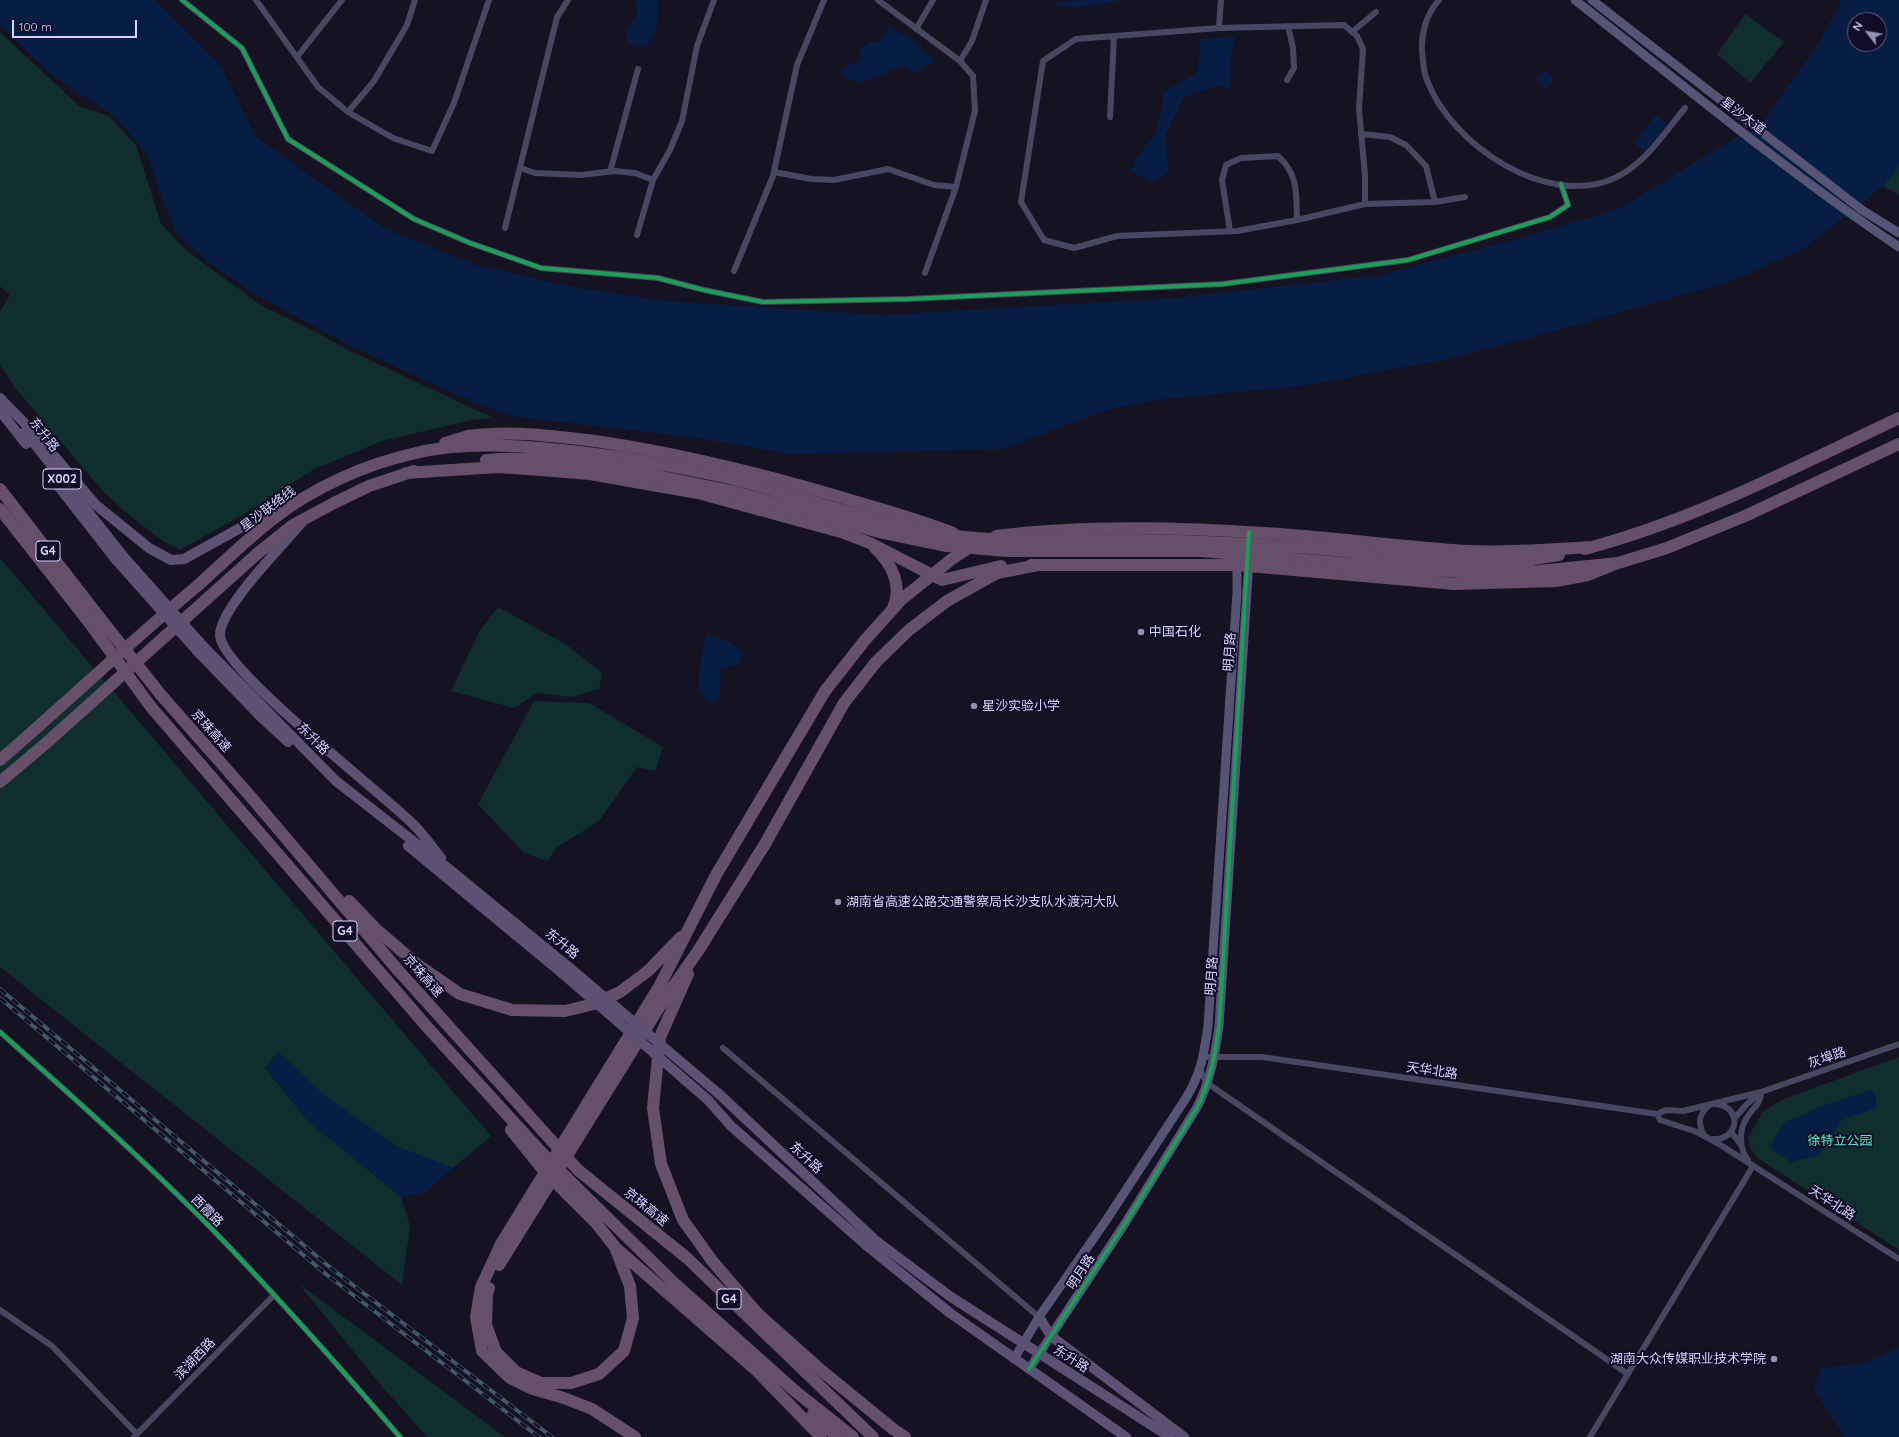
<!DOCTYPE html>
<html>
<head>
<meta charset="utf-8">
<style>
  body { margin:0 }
  #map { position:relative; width:1899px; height:1437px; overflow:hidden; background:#151321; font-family:Quicksand,sans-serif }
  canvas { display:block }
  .north { position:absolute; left:1847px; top:12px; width:40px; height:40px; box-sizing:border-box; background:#110d27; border:1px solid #615c7d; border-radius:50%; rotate:301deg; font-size:11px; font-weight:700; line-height:16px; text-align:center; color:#d8d3ff }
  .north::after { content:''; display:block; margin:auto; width:14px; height:18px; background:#9490b1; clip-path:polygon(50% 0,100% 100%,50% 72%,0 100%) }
  .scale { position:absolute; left:12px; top:20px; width:125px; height:18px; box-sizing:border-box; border:2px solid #d8d3ff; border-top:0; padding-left:5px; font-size:12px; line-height:14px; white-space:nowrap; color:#d8d3ff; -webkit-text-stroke:3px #110d27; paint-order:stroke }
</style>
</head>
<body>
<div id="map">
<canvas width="1899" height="1437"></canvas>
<div class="north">N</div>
<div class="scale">100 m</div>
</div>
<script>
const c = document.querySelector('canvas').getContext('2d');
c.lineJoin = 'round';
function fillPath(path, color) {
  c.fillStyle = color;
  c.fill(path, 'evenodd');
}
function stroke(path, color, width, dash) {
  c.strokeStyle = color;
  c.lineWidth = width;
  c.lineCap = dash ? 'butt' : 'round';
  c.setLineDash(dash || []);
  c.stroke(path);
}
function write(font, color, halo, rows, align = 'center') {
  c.font = font + ' Quicksand,"Noto Sans SC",sans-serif';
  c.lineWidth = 4;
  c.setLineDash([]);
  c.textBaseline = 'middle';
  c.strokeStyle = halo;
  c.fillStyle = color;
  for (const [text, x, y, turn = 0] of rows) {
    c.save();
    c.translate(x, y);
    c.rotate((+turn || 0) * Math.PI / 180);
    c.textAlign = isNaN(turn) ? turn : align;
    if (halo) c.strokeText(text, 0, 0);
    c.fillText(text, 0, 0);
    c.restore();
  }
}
fillPath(new Path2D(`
  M1745,14L1784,42L1750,83L1717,54Z
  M0,32L79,106L109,116L136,145L161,224L187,251L262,306L312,330L348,350L493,418L472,420L382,441L314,469L246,513L180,550L163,541L124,511L103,491L16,389L0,365V312L10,295L0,286Z
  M1899,166V195L1883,186Z
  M0,558L491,1136L453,1168L398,1147L326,1097L278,1052L265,1068L307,1120L401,1197L410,1226L402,1285L0,967Z
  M498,607L567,645L602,673L599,689L571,697L537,693L514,708L451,691L479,632Z
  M534,701L589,703L663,747L655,771L637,767L599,821L556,848L548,861L524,853L478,804Z
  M1899,1057V1250L1759,1159L1750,1148L1748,1137L1763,1112L1781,1100Z
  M299,1284L505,1437H427L380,1384Z`), '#112e2e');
fillPath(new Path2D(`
  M0,0H155L220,65L256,137L384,228L479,266L574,287L667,301L883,315L1174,298L1381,275L1524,237L1620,208L1764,120L1819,42L1842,0H1899V166L1883,186L1802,250L1727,282L1544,334L1442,360L1302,386L1164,399L1107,410L1001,449L790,454L698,438L510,416L460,396L351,346L260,297L209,263L175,231L146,154L116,117L53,76L0,25ZM1855,20H1879V44H1855Z
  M636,0H658C656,24 661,27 645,47H632L626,40L628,29L637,15Z
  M1079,0H1121C1104,3 1069,12 1054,3Z
  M889,26L914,41L935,61L914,73L903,66L863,82L847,79L841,69L861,60L860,50L868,43L880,41Z
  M1235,36L1230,60L1231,88L1216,86L1184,97L1165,135L1169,171L1154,183L1131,171L1137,157L1156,132L1165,91L1198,72L1200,39Z
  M1544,69L1555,79L1546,89L1536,79Z
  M1656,114L1667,124L1645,152L1634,143Z
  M707,634L731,643L743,653L738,664L721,669L720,697L709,703C706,698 702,694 700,689C696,681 703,643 707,634Z
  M278,1052L326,1097L398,1147L453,1168L426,1192L401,1197L307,1120L265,1068Z
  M1871,1090L1875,1093L1877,1108L1842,1120L1819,1155L1791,1162L1771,1149L1772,1141L1785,1122L1805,1114L1814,1109Z
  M1898,1347H1899V1437H1844L1813,1388L1822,1368L1867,1362Z`), '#071d44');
stroke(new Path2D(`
  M182,0L242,48L288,139L414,219L470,243L541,268L658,278L704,290L763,302L908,299L1223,284L1408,260L1550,217L1568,205L1561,184
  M256,0L318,87L348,112L393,138L432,151L454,103L489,0
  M878,0L960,61L973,76L975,111L956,187L925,273
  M1439,0C1427,13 1421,33 1422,50C1423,60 1423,71 1427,80C1451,145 1547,209 1615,178C1645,164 1665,132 1685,108
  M1219,28L1221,0
  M916,29L933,0
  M1352,32L1376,12
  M297,57L342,0
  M960,61L972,41L986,0
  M1287,80L1294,68L1293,48L1288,26
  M348,112L374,81L407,25L415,0
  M1110,117L1114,36
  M1361,134L1390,137L1406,145L1426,166L1435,202
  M520,168L535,173L581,175L614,171L635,173L653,180
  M610,172L638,69
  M774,172L811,179L834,180L888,169L934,185L956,187
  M1365,204V175L1359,109L1363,49L1357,36L1344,25L1219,28L1076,39L1043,61L1021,202L1044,240L1074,248L1117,236L1237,231L1297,220L1365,204L1435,202L1465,197
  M505,228L557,17L568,0
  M1230,231L1222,180L1226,165L1241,158L1278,156C1299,175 1296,194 1297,220
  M637,235L653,180L670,150L682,121L697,46L714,0
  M734,271L773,176L797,65L824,0
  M0,1032C72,1096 144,1160 212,1229C277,1296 339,1366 400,1437
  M723,1048L1039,1317
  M1204,1057H1262L1657,1114
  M1200,1070L1207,1083L1628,1374
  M1657,1114L1660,1120L1697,1132L1719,1144L1899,1259
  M1657,1114L1666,1110L1683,1111L1761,1092L1899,1044
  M1734,1119L1746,1105L1761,1092
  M1731,1132L1741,1145
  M1704,1135C1697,1123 1699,1114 1709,1105
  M1712,1139C1739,1141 1743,1107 1716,1104
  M1748,1160C1739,1149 1739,1131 1746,1119C1752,1108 1761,1105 1761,1092
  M0,1310L52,1346L137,1434
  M134,1437L273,1296
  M1590,1437L1753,1166`), '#484762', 6);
stroke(new Path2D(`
  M1575,0C1682,84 1786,171 1899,247
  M1592,0L1862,210L1899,233
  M1014,1359L1039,1317L1107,1219L1186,1098C1201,1074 1204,1054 1208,1026L1237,592V559
  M1029,1369L1124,1225L1196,1109C1210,1083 1215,1055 1219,1026L1249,560`), '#565475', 9);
stroke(new Path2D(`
  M0,398L39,438L96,505L149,548L171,560L184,559L242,527L280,510
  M0,411L26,444
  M25,432L124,557
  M48,473L116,560
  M303,521C284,545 222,605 220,634C218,668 384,794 414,825C424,835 432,847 441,858
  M204,647L336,781L454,873L570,968
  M198,652L260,716L288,742
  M408,846L563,974
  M719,1094L875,1240L951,1297L1170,1437
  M708,1100L731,1126L866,1245L950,1313L1126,1437
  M1039,1317L1051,1336L1184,1437`), '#5c5173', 10);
stroke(new Path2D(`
  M445,443C453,441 461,438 468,436C510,430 554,436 595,441C678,453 758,473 837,496C876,508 915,518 953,533
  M486,460C531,456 577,463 622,469
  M406,473L498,467L541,470L590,474L698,493L841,532L870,543L942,580L1001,566
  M0,489L96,613
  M0,509L88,621
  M996,536C1085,525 1175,527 1264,533C1332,537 1400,547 1468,551C1509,553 1551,549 1592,547
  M875,548C892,564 903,586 893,608
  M1585,549C1695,520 1797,466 1899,418
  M1373,554L1443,561H1520L1559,555
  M1031,565H1237L1454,584L1556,581L1588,575L1618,563
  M1376,566L1474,573L1539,571L1618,563L1667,548L1745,516L1899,444
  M161,695L251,797L397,969L551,1140
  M151,707L428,1028L542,1153
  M0,760C66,703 129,643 196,587C222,564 246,540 273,519C314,487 366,464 416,453C478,438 562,449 625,458
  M0,782L44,745L258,553L293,525L334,503L369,486L414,471
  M349,901L376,929L418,965L460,994L512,1010L565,1011L594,1004L620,992L648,971L681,937
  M688,974L660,1037L653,1108L661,1164L683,1220L713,1262L758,1314L822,1371L893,1429L905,1437
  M511,1130L540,1166
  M578,1170L687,1258L873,1437
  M571,1182L673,1282L795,1391L853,1437
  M617,1249L757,1371L821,1437
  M499,1265L663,1001L698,951L765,844L844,703L876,662L909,630L947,601L997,573L1038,565
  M489,1288L487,1294L486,1325L496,1352L516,1372L541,1383H571L599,1374L624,1351L633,1318L630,1286L615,1247L596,1223L567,1194
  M813,1414L837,1437
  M635,1437L592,1409L564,1398L533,1389L510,1378L482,1351L476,1317L481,1287L501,1244L659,987L716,875L825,691L865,640L902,599L952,559L973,545`), '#664f6b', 12);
const rail = new Path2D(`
  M0,989L332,1269L552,1437
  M0,998L327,1275L539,1437`);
stroke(rail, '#41586b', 4);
stroke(rail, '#110d27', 2.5, [8]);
stroke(new Path2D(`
  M124,557L204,647
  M116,560L198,652
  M570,968L719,1094
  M563,974L708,1100`), '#5c5173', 10);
stroke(new Path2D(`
  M625,458C660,464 695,470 729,478C804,497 878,525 955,536C1013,543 1071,540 1130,540C1211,541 1292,545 1373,554
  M622,469L735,492L879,532L947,546L1007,551H1201L1376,566
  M96,613L161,695
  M88,621L151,707
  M551,1140L578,1170
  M542,1153L571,1182
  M540,1166L567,1194`), '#664f6b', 12);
stroke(new Path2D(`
  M182,0L242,48L288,139L414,219L470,243L541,268L658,278L704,290L763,302L908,299L1223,284L1408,260L1550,217L1568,205L1561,184
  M0,1032C72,1096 144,1160 212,1229C277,1296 339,1366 400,1437
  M1029,1369L1124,1225L1196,1109C1210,1083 1215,1055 1219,1026L1249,532`), '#1a9f57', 4);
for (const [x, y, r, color] of [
  [1141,632,4,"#9490b1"],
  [974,706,4,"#9490b1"],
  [838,902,4,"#9490b1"],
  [1774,1359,4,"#9490b1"]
]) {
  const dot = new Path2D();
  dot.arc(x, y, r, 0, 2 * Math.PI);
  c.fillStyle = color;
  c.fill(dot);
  stroke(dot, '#110d27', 1.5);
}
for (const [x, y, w] of [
  [62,479,38],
  [48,551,24],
  [345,931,24],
  [729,1299,24]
]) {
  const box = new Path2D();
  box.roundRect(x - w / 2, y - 10, w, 20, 3);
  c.fillStyle = '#110d27';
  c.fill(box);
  stroke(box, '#d8d3ff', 1);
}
write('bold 12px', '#d8d3ff', null, [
  ["X002",62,479],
  ["G4",48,551],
  ["G4",345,931],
  ["G4",729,1299]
]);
write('13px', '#d8d3ff', '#110d27', [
  ["星沙大道",1743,116,37],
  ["东升路",44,435,52],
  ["星沙联络线",268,509,-37],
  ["明月路",1230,652,-86],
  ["京珠高速",211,731,48],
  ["东升路",313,739,45],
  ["东升路",562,944,39],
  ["京珠高速",423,976,48],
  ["明月路",1212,976,-86],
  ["灰埠路",1827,1058,-19],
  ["天华北路",1432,1071,8],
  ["东升路",806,1158,43],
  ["天华北路",1832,1203,33],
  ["京珠高速",646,1207,39],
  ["西霞路",207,1211,45],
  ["明月路",1081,1272,-57],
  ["滨湖西路",195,1359,-46],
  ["东升路",1071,1359,32]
]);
write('13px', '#d8d3ff', '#110d27', [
  ["中国石化",1149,632],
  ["星沙实验小学",982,706],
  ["湖南省高速公路交通警察局长沙支队水渡河大队",846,902],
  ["湖南大众传媒职业技术学院",1766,1359,"right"]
], 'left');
write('13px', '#55e9c3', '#110d27', [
  ["徐特立公园",1840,1141]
]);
</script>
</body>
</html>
